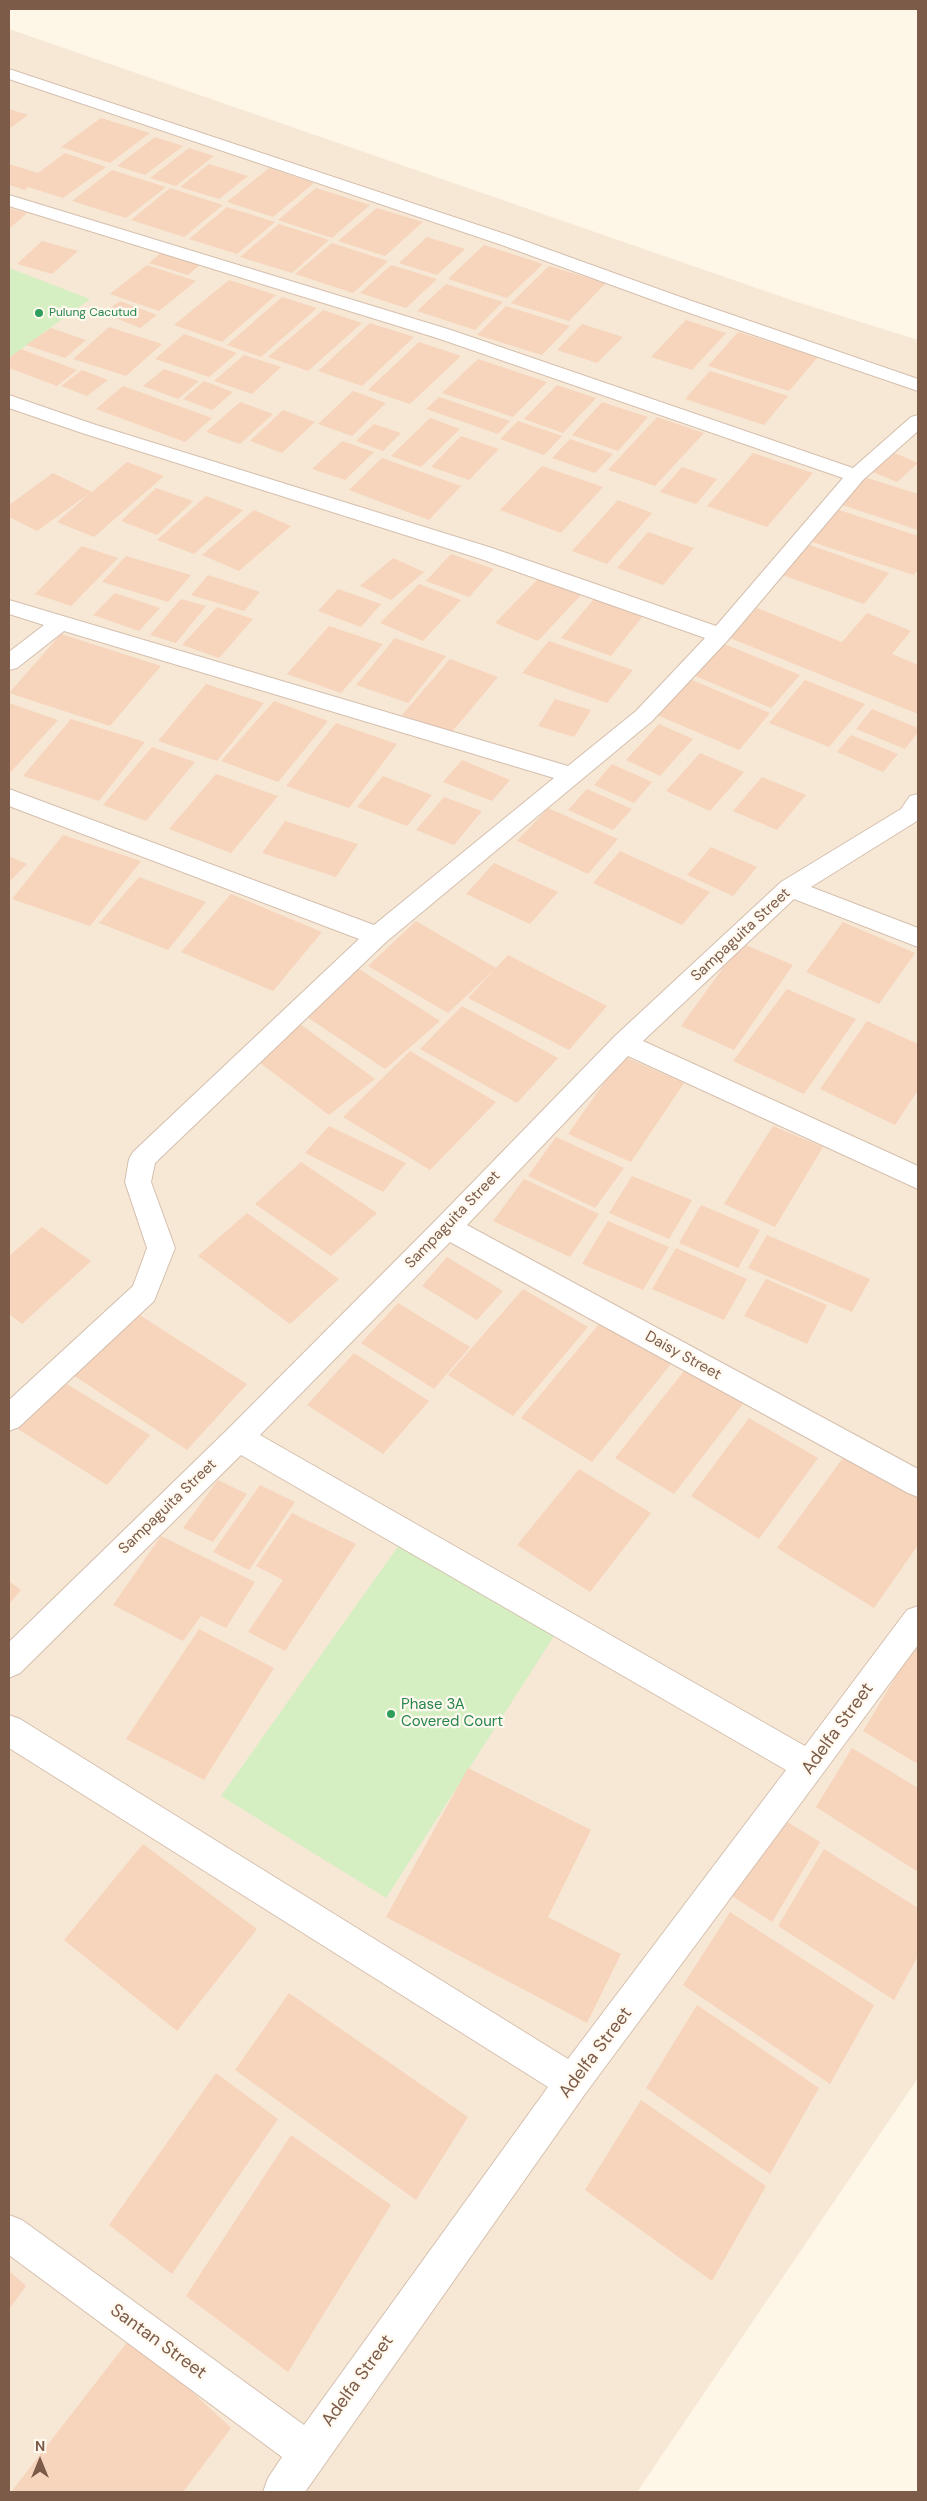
<!DOCTYPE html>
<html>
<head>
<meta charset="utf-8">
<style>
  body { margin:0 }
  #map { position:relative; width:927px; height:2501px; overflow:hidden; background:#fef6e7; font-family:"DM Sans",sans-serif }
  canvas { display:block }
  .frame { position:absolute; inset:0; border:10px solid #7c5b48; pointer-events:none }
  .north { position:absolute; left:15px; top:2436px; width:50px; height:50px; -webkit-text-stroke:4px #fff9f0; paint-order:stroke; rotate:0deg; font-size:14px; font-weight:700; line-height:20px; text-align:center; color:#7c5b48 }
  .north::after { content:''; display:block; margin:auto; width:18px; height:22px; background:#7c5b48; clip-path:polygon(50% 0,100% 100%,50% 72%,0 100%) }
</style>
</head>
<body>
<div id="map">
<canvas width="927" height="2501"></canvas>
<div class="frame"></div>
<div class="north">N</div>
</div>
<script>
const c = document.querySelector('canvas').getContext('2d');
c.lineJoin = 'round';
function fillPath(path, color) {
  c.fillStyle = color;
  c.fill(path, 'evenodd');
}
function stroke(path, color, width, dash) {
  c.strokeStyle = color;
  c.lineWidth = width;
  c.lineCap = dash ? 'butt' : 'round';
  c.setLineDash(dash || []);
  c.stroke(path);
}
function write(font, color, halo, rows, align = 'center') {
  c.font = font + ' "DM Sans",sans-serif';
  c.lineWidth = 4.5;
  c.setLineDash([]);
  c.textBaseline = 'middle';
  c.strokeStyle = halo;
  c.fillStyle = color;
  for (const [text, x, y, turn = 0] of rows) {
    c.save();
    c.translate(x, y);
    c.rotate((+turn || 0) * Math.PI / 180);
    c.textAlign = isNaN(turn) ? turn : align;
    if (halo) c.strokeText(text, 0, 0);
    c.fillText(text, 0, 0);
    c.restore();
  }
}
fillPath(new Path2D(`
  M9,29L794,301L918,340V2078L637,2492H9Z`), '#f7e8d5');
fillPath(new Path2D(`
  M9,268L90,299L9,358Z
  M399,1545L556,1633L386,1898L221,1796Z`), '#d5efc3');
fillPath(new Path2D(`
  M9,109L28,115L9,129Z
  M101,118L150,133L110,163L61,147Z
  M155,137L183,146L145,175L117,166Z
  M189,148L214,156L176,186L150,178Z
  M65,153L106,167L63,198L28,187L25,190L9,185V164L38,173Z
  M209,164L248,176L219,199L180,187Z
  M269,168L314,183L273,217L227,202Z
  M112,170L166,187L126,218L72,201Z
  M170,188L223,205L184,237L131,220Z
  M316,188L370,205L332,238L278,220Z
  M227,207L275,222L237,254L189,239Z
  M9,208L27,213L9,229Z
  M377,208L423,222L385,256L338,241Z
  M279,224L329,240L292,273L240,257Z
  M427,237L465,249L437,275L399,263Z
  M42,241L78,251L52,274L17,264Z
  M332,243L388,261L353,293L295,274Z
  M484,245L543,264L507,298L448,279Z
  M163,251L202,263L188,275L149,263Z
  M147,265L196,281L159,311L110,294Z
  M391,265L437,279L406,308L360,293Z
  M549,266L606,283L569,321L511,303Z
  M229,280L276,295L222,342L174,325Z
  M446,284L503,302L475,330L417,311Z
  M282,297L317,308L261,357L227,345Z
  M120,301L157,315L140,328L103,313Z
  M506,306L570,326L542,355L477,335Z
  M323,310L362,323L308,371L268,357Z
  M686,320L726,333L692,370L651,357Z
  M370,323L414,337L362,386L318,371Z
  M582,324L623,337L597,363L557,350Z
  M109,327L162,344L126,376L73,359Z
  M51,328L86,340L65,358L26,345Z
  M738,332L818,357L789,391L708,366Z
  M184,334L237,353L209,377L155,359Z
  M419,342L461,356L410,404L368,390Z
  M21,349L77,370L57,386L9,368V358Z
  M244,355L281,367L252,394L214,381Z
  M478,359L547,382L513,417L442,393Z
  M164,369L199,381L178,399L143,386Z
  M82,370L108,380L87,396L61,386Z
  M710,371L788,396L764,425L685,399Z
  M204,381L233,392L212,410L183,399Z
  M557,385L596,398L563,433L524,419Z
  M123,386L212,418L185,442L96,409Z
  M353,391L386,403L352,436L318,424Z
  M439,397L510,421L498,434L426,409Z
  M240,402L273,414L240,444L206,432Z
  M602,402L648,417L618,451L572,435Z
  M283,410L315,422L282,453L250,441Z
  M657,417L704,433L655,486L608,470Z
  M430,418L460,429L421,467L391,456Z
  M518,421L562,436L544,455L500,439Z
  M374,424L401,433L383,451L356,441Z
  M461,436L499,449L469,480L431,467Z
  M570,439L613,454L595,473L552,458Z
  M342,441L374,452L345,480L312,469Z
  M753,453L813,473L767,527L707,506Z
  M895,453L918,463L897,482L873,472Z
  M382,458L461,486L429,520L349,490Z
  M127,462L164,476L94,537L57,522L90,493L37,531L9,517V505L53,473L92,492Z
  M542,466L603,487L561,533L500,510Z
  M682,467L717,479L696,504L660,492Z
  M861,476L918,494V530L839,504Z
  M156,488L193,501L157,535L121,521Z
  M206,496L243,510L194,554L157,540Z
  M618,500L652,513L607,564L572,551Z
  M836,509L918,536V569L914,575L812,542Z
  M254,510L291,526L239,571L202,555Z
  M648,532L694,548L663,585L617,568Z
  M807,544L889,573L864,604L782,575Z
  M82,546L118,558L71,606L35,594Z
  M451,554L494,569L469,597L426,581Z
  M126,556L191,575L168,602L102,582Z
  M393,558L424,572L391,600L360,586Z
  M208,575L260,592L244,611L191,595Z
  M539,578L581,595L538,641L495,623Z
  M419,584L461,600L423,641L380,623Z
  M338,589L381,604L361,627L318,611Z
  M115,593L160,608L139,631L93,615Z
  M181,599L206,606L176,643L150,635Z
  M594,599L643,616L611,656L561,638Z
  M217,607L253,619L219,658L182,645Z
  M757,608L842,642L867,613L911,631L892,654L918,665V714L730,638Z
  M329,626L383,644L341,693L287,674Z
  M61,634L161,666L110,726L9,693Z
  M395,638L446,656L408,703L356,685Z
  M549,641L633,670L607,703L522,673Z
  M722,643L800,675L771,708L693,675Z
  M450,659L498,677L451,733L402,715Z
  M690,679L770,713L739,750L657,715Z
  M805,680L865,704L829,747L769,723Z
  M206,684L264,703L217,761L158,741Z
  M555,699L591,710L574,737L538,726Z
  M274,701L328,721L278,782L221,761Z
  M9,703L58,720L9,774Z
  M872,709L918,728V732L905,749L856,729Z
  M71,719L145,742L99,801L23,776Z
  M336,723L397,744L349,808L286,786Z
  M659,724L693,739L660,776L626,760Z
  M851,735L898,754L883,772L837,752Z
  M152,747L195,762L146,821L103,805Z
  M700,753L744,772L710,811L666,791Z
  M462,760L510,780L492,801L443,782Z
  M612,764L652,782L634,803L594,785Z
  M216,774L278,796L231,853L169,829Z
  M383,776L432,795L407,826L357,807Z
  M762,777L806,795L777,830L733,811Z
  M587,789L632,809L613,830L568,810Z
  M444,797L482,811L454,845L416,830Z
  M548,808L618,839L588,874L517,841Z
  M285,821L358,844L336,877L262,853Z
  M63,835L141,861L90,926L12,899Z
  M711,847L757,867L733,896L687,875Z
  M620,851L710,892L682,925L593,883Z
  M9,856L27,864L9,882Z
  M494,863L558,892L530,924L466,894Z
  M139,877L206,902L168,950L99,923Z
  M231,894L322,932L273,991L181,952Z
  M416,921L496,968L508,955L607,1006L569,1050L468,998L494,970L448,1013L368,966Z
  M843,922L915,953L879,1004L806,972Z
  M741,943L793,965L734,1050L681,1026Z
  M359,969L440,1021L385,1069L304,1015Z
  M787,989L856,1019L804,1094L733,1061Z
  M462,1006L558,1058L517,1103L420,1049Z
  M867,1021L918,1044V1090L895,1125L820,1089Z
  M300,1024L375,1079L329,1115L255,1059Z
  M410,1051L496,1102L430,1170L343,1117Z
  M623,1056L684,1083L631,1162L568,1134Z
  M329,1126L406,1163L383,1192L305,1153Z
  M773,1126L823,1147L775,1227L724,1204Z
  M556,1137L624,1168L595,1208L528,1176Z
  M301,1162L377,1213L331,1256L255,1204Z
  M632,1176L692,1200L669,1239L609,1213Z
  M524,1179L599,1214L570,1257L493,1221Z
  M701,1205L760,1230L738,1268L679,1243Z
  M247,1213L339,1279L290,1324L198,1256Z
  M608,1221L669,1247L643,1290L582,1264Z
  M42,1227L91,1261L22,1324L9,1314V1256Z
  M767,1235L870,1279L852,1312L748,1268Z
  M676,1248L747,1279L724,1320L652,1289Z
  M447,1257L503,1291L477,1320L422,1286Z
  M766,1279L827,1305L807,1344L744,1316Z
  M523,1289L588,1327L513,1416L448,1375Z
  M398,1303L470,1347L434,1389L361,1343Z
  M135,1312L247,1384L187,1450L73,1375Z
  M604,1318L675,1359L592,1462L521,1418Z
  M354,1353L429,1401L383,1454L307,1405Z
  M688,1366L746,1400L674,1494L615,1458Z
  M57,1378L150,1435L107,1485L13,1426Z
  M749,1418L818,1458L759,1539L691,1496Z
  M848,1451L918,1493V1545L874,1608L777,1548Z
  M579,1469L651,1513L590,1592L517,1545Z
  M218,1480L247,1494L213,1542L183,1528Z
  M260,1485L295,1502L249,1570L213,1552Z
  M292,1513L356,1544L285,1651L248,1632L283,1580L256,1566Z
  M161,1536L255,1582L226,1628L201,1616L183,1641L113,1605Z
  M9,1581L21,1590L9,1604Z
  M199,1629L274,1668L204,1780L126,1739Z
  M918,1640V1764L863,1731Z
  M852,1748L918,1788V1872L816,1807Z
  M468,1768L591,1830L548,1917L621,1954L587,2023L386,1917Z
  M781,1818L820,1842L772,1922L732,1896Z
  M143,1844L257,1929L177,2031L64,1940Z
  M824,1849L918,1908V1956L894,2000L778,1926Z
  M730,1912L874,2005L830,2084L683,1985Z
  M289,1993L468,2117L416,2200L235,2070Z
  M697,2005L819,2088L770,2174L646,2088Z
  M216,2073L278,2119L172,2274L109,2225Z
  M641,2100L766,2186L712,2281L585,2190Z
  M291,2135L391,2205L288,2372L186,2296Z
  M9,2271L26,2286L9,2309Z
  M132,2336L231,2428L183,2492H11Z`), '#f7d4bc');
const minor = new Path2D(`
  M9,69L511,236L686,299L918,379V391L672,307L499,244L9,79Z
  M9,195L451,330L853,468L911,417L918,415V431L863,480L728,640L652,721L386,942L155,1163L151,1182L175,1248L154,1301L19,1427L9,1431V1400L133,1286L147,1248L125,1182L129,1159L133,1152L359,939L9,806V789L374,925L554,778L64,631L17,668L9,670V652L44,625L9,614V600L568,766L636,711L705,638L478,558L82,433L9,408V395L96,425L492,548L716,626L843,478L437,338L9,206Z
  M918,794L917,821L811,887L918,928V947L794,899L643,1041L918,1166V1189L628,1056L467,1225L918,1469V1497L908,1493L450,1242L260,1435L805,1746L907,1610L918,1606V1645L585,2094L305,2492H263L268,2478L282,2457L9,2255V2215L22,2220L304,2425L548,2087L9,1748V1715L20,1719L568,2059L786,1770L241,1455L20,1673L9,1678V1642L228,1429L437,1219L615,1036L781,882L901,809L910,796Z`);
stroke(minor, '#d5bfae', 2);
fillPath(minor, '#fff');
for (const [x, y, r, color] of [
  [39,313,5,"#2e9e5b"],
  [391,1714,5,"#2e9e5b"]
]) {
  const dot = new Path2D();
  dot.arc(x, y, r, 0, 2 * Math.PI);
  c.fillStyle = color;
  c.fill(dot);
  stroke(dot, '#fff9f0', 2);
}
write('12px', '#27864d', '#fff9f0', [
  ["Pulung Cacutud",49,313]
], 'left');
write('15px', '#7c5b48', '#fff9f0', [
  ["Sampaguita Street",741,935,-43],
  ["Sampaguita Street",453,1220,-46],
  ["Daisy Street",683,1356,29],
  ["Sampaguita Street",168,1507,-44]
]);
write('15px', '#27864d', '#fff9f0', [
  ["Phase 3A",401,1705],
  ["Covered Court",401,1722]
], 'left');
write('18px', '#7c5b48', '#fff9f0', [
  ["Adelfa Street",838,1729,-54],
  ["Adelfa Street",596,2053,-53],
  ["Santan Street",158,2342,36],
  ["Adelfa Street",358,2381,-54]
]);
</script>
</body>
</html>
